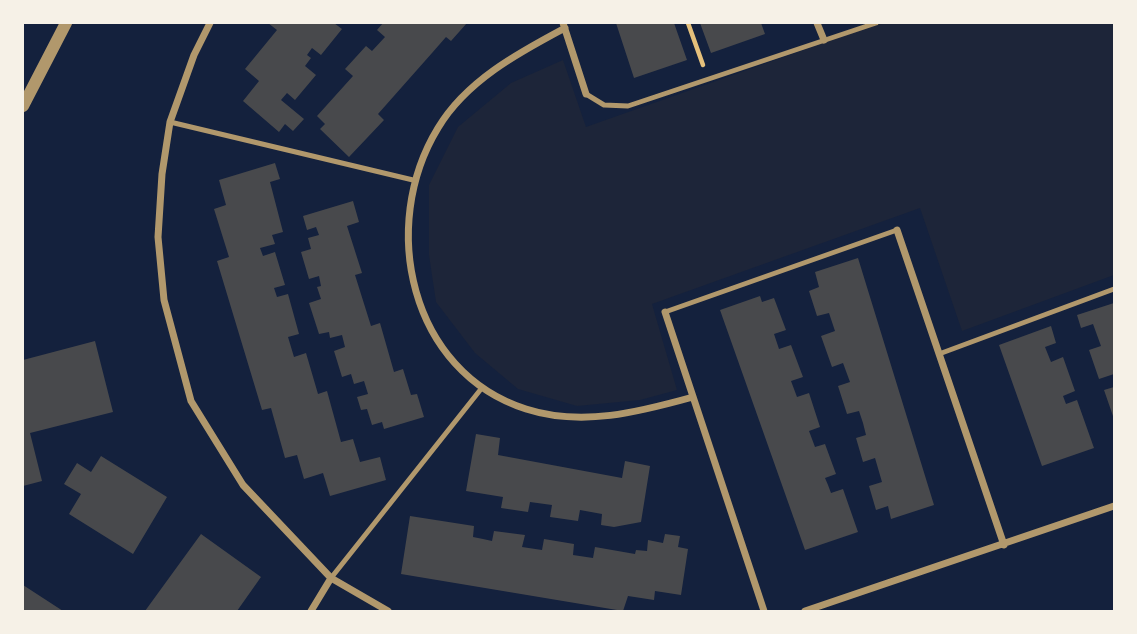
<!DOCTYPE html>
<html>
<head>
<meta charset="utf-8">
<style>
  body { margin:0 }
  #map { position:relative; width:1137px; height:634px; overflow:hidden; background:#14213d; font-family:"Noto Serif",serif }
  canvas { display:block }
  .frame { position:absolute; inset:0; border:24px solid #f6f1e7; pointer-events:none }
</style>
</head>
<body>
<div id="map">
<canvas width="1137" height="634"></canvas>
<div class="frame"></div>
</div>
<script>
const c = document.querySelector('canvas').getContext('2d');
c.lineJoin = 'round';
function fillPath(path, color) {
  c.fillStyle = color;
  c.fill(path, 'evenodd');
}
function stroke(path, color, width, dash) {
  c.strokeStyle = color;
  c.lineWidth = width;
  c.lineCap = dash ? 'butt' : 'round';
  c.setLineDash(dash || []);
  c.stroke(path);
}
fillPath(new Path2D(`
  M880,23H1114V275L962,331L920,208L652,304L677,390L640,400L577,406L518,389L475,353L436,302L429,255V185L458,127L511,83L563,60L586,127Z`), '#1d2539');
fillPath(new Path2D(`
  M268,23H334L342,29L321,55L312,48L307,55L311,58L305,66L316,75L295,100L287,93L281,100L304,119L293,131L285,124L279,132L243,101L259,81L245,69L277,30Z
  M383,23H467L451,41L446,37L432,53L378,114L384,120L349,157L320,129L325,124L317,116L353,76L345,69L366,46L372,51L385,37L377,30Z
  M616,23H674L687,60L634,78Z
  M700,23H761L765,34L711,53Z
  M275,163L280,179L270,182L283,232L272,235L275,244L260,248L263,256L275,252L285,285L274,288L277,297L288,294L299,334L288,337L294,357L306,353L318,394L327,391L341,442L353,439L360,462L380,457L386,480L330,496L323,473L304,479L297,455L285,458L271,408L262,410L217,261L229,257L214,209L226,205L219,180Z
  M353,201L359,222L347,226L362,273L355,275L371,326L380,323L394,372L403,369L411,395L417,394L424,417L384,429L382,422L372,425L367,409L361,410L357,397L368,394L364,381L354,384L351,374L342,377L334,351L345,347L342,335L330,338L329,332L319,334L309,303L321,299L317,287L321,286L319,276L309,279L301,252L311,249L308,238L319,235L316,227L307,230L303,216Z
  M858,258L934,505L891,519L888,506L876,510L869,486L882,482L875,458L863,462L856,438L866,435L863,423L859,411L847,414L838,386L850,382L843,363L832,367L821,336L835,331L829,313L817,316L809,291L819,287L815,272Z
  M760,296L762,302L774,298L786,330L774,334L779,349L791,345L803,377L791,381L797,397L809,393L820,427L809,431L815,447L825,444L836,474L825,478L828,485L831,493L843,489L858,532L805,550L720,310Z
  M1114,303V374L1099,379L1089,350L1101,346L1093,324L1081,328L1077,315Z
  M1051,326L1056,343L1045,347L1051,362L1063,357L1075,391L1063,396L1066,404L1077,400L1094,448L1042,466L999,345Z
  M95,341L113,412L30,433L42,481L23,486V360Z
  M1114,387V419L1104,390Z
  M476,434L500,438L498,455L622,478L625,461L650,466L641,522L614,527L601,525L602,514L580,510L578,521L550,517L552,505L530,502L528,512L501,508L503,497L466,491Z
  M101,456L167,497L133,554L69,514L81,494L64,484L77,463L91,472Z
  M410,516L474,526L473,537L483,539L492,541L494,531L525,535L522,547L542,550L544,539L574,544L573,555L593,558L595,547L635,554L636,550L647,551L648,540L663,543L665,534L680,536L678,547L688,549L681,595L655,591L654,600L628,596L623,611L401,574Z
  M201,534L261,577L237,611H145Z
  M23,585L63,611H23Z`), '#48494c');
stroke(new Path2D(`
  M688,23L703,65`), '#e5c07b', 4.5);
stroke(new Path2D(`
  M586,94L604,105L628,106L876,23
  M170,122L413,180
  M665,312L897,230
  M939,354L1114,289
  M331,578L481,389`), '#b1986c', 5);
stroke(new Path2D(`
  M210,23L194,55L170,122L162,174L158,237L164,300L191,401L243,485L331,578L388,611
  M563,23L586,94
  M817,23L824,40
  M565,28C518,53 466,81 438,128C378,226 410,372 526,409C582,427 639,412 693,397
  M897,230L1004,545
  M665,312L764,611
  M311,611L331,578
  M805,611L1114,506`), '#b1986c', 7);
stroke(new Path2D(`
  M23,106L66,23`), '#b1986c', 12);
</script>
</body>
</html>
